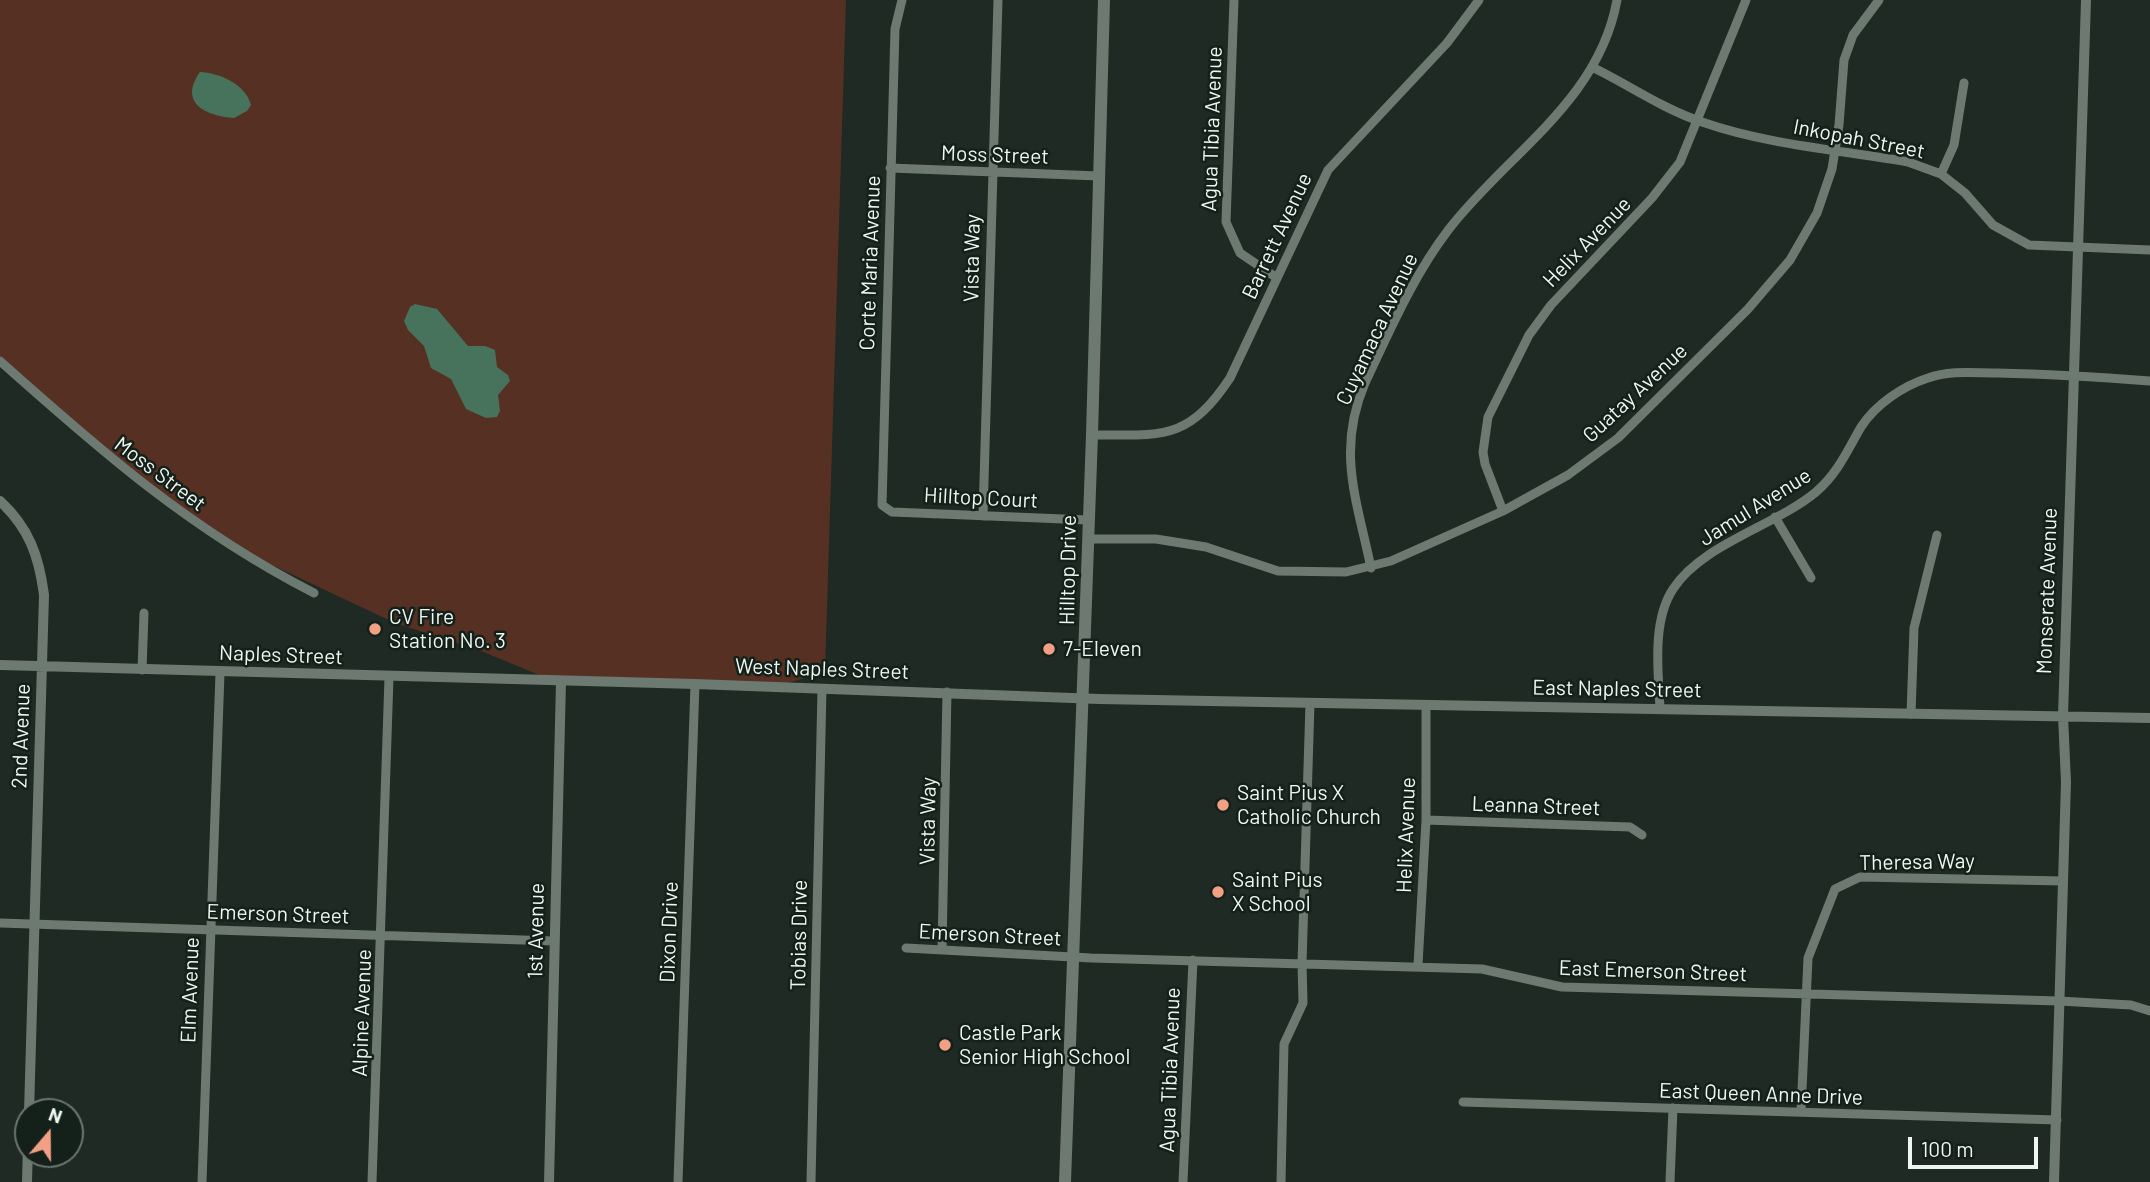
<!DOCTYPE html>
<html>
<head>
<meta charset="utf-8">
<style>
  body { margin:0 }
  #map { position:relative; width:2150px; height:1182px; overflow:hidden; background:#1e2a23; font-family:Barlow,sans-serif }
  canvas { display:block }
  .north { position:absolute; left:14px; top:1098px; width:70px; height:70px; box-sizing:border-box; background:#14201a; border:2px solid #6b7670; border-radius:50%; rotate:20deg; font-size:19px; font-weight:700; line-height:28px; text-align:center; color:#eef6f1 }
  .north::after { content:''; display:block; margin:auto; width:24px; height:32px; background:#f39f83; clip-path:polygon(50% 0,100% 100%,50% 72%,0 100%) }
  .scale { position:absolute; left:1908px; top:1137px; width:130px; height:32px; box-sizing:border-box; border:4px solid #eef6f1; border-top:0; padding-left:9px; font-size:21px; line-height:24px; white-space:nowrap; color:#eef6f1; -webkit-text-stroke:5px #14201a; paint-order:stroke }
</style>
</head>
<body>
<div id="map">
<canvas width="2150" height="1182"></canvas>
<div class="north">N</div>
<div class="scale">100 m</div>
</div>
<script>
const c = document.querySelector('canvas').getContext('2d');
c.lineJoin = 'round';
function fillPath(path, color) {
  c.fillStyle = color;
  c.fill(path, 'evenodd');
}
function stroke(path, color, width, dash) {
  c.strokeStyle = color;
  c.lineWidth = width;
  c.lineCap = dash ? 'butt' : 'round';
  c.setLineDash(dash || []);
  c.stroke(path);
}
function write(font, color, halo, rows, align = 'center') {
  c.font = font + ' Barlow,sans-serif';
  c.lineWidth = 5;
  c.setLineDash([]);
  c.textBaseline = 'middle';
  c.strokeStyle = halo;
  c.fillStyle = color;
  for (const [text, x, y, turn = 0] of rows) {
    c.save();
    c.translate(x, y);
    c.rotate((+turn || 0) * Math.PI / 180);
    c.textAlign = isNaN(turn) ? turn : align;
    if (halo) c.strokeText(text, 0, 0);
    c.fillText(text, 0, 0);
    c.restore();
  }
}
fillPath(new Path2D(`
  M0,0H846L825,672L767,689L561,684L481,651L395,623L253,556L171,505L0,358Z`), '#563023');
fillPath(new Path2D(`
  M200,72C219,73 246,84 251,105L247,111L234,118C206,116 178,103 200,72Z
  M415,304L437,309L468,346H485L495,350L497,367L508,375L510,381L498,395L500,411L497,417L486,418L466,409L451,379L431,368L424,346L408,330L404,321L410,307Z`), '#47725b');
stroke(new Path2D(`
  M902,0L895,29L882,505L892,512L1088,520
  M1234,0L1226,222L1240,253L1277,278
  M1592,67C1629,85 1663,109 1702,122C1768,145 1840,150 1908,162L1941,174L1965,193L1993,225L2029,245L2150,250
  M890,168L1099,176
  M1941,174L1954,145L1964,83
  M0,361C102,452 191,530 314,593
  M1092,435C1163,435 1188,441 1230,378L1328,170L1447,43L1479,0
  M1503,511L1485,464L1483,452L1488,417L1529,335L1551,305L1652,198L1680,162L1746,0
  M983,516L998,0
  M1775,517L1811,578
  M1088,539H1156L1206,547L1278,571L1346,572L1391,561L1503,511L1568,475L1618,438L1748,309L1790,260L1817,213L1832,169L1839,125L1844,60L1853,35L1879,0
  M1371,568C1357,500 1336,451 1365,383C1390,330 1413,276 1449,229C1508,153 1599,101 1617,0
  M142,670L144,613
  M1660,708C1658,671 1652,621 1673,589C1702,544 1775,526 1816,492C1838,473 1847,451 1861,427C1876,404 1903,386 1928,378C1950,370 1974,373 1997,373C2048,374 2099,377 2150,381
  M1911,714L1914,628L1937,535
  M1426,820L1630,827L1642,835
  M0,923L554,941
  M906,948L1091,958L1482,969L1562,987L2059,1001L2131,1005L2150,1011
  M942,950L947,692
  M1418,965L1426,820V705
  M1463,1102L2057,1120
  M1801,1112L1808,958L1835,889L1860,877L2063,881
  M202,1182L220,673
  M372,1182L389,678
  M678,1182L695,684
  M811,1182L822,689
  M1183,1182L1193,960
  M1281,1182L1284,1044L1303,1003L1302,963L1310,703
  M1670,1182L1673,1108`), '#6c7a72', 9);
stroke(new Path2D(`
  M0,501C29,528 39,556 44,595L29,1112
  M0,665L695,684L1099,699L2150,718
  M27,1182L28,1145
  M549,1182L561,681
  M2054,1182L2066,782L2063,716L2086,0`), '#6c7a72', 10);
stroke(new Path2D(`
  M1065,1182L1092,435L1104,0`), '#6c7a72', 12);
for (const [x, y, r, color] of [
  [375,629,7,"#f39f83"],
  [1049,649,7,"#f39f83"],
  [1223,805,7,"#f39f83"],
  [1218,892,7,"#f39f83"],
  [945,1045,7,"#f39f83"]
]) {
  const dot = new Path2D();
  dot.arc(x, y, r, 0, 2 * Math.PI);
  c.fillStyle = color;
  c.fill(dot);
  stroke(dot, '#14201a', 2.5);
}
write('21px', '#eef6f1', '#14201a', [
  ["Agua Tibia Avenue",1212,129,-88],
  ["Inkopah Street",1859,139,11],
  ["Moss Street",995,155,2],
  ["Barrett Avenue",1277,236,-65],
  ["Helix Avenue",1587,242,-46],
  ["Vista Way",972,258,-89],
  ["Corte Maria Avenue",870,263,-88],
  ["Cuyamaca Avenue",1377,329,-65],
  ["Guatay Avenue",1635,393,-43],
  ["Moss Street",160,474,37],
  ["Hilltop Court",981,498,3],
  ["Jamul Avenue",1755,507,-32],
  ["Hilltop Drive",1068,570,-89],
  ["Monserate Avenue",2047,591,-88],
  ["Naples Street",281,655,2],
  ["West Naples Street",822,669,2],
  ["East Naples Street",1617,689,1],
  ["2nd Avenue",21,736,-88],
  ["Leanna Street",1536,806,2],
  ["Vista Way",928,821,-89],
  ["Helix Avenue",1406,835,-88],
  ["Theresa Way",1917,862,-1],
  ["Emerson Street",278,914,2],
  ["1st Avenue",536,931,-89],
  ["Dixon Drive",669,932,-88],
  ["Tobias Drive",799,935,-89],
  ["Emerson Street",990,935,3],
  ["East Emerson Street",1653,971,2],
  ["Elm Avenue",190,990,-88],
  ["Alpine Avenue",362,1013,-88],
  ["Agua Tibia Avenue",1170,1070,-88],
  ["East Queen Anne Drive",1761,1094,2]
]);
write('21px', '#eef6f1', '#14201a', [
  ["CV Fire",389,617],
  ["Station No. 3",389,641],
  ["7-Eleven",1063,649],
  ["Saint Pius X",1237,793],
  ["Catholic Church",1237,817],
  ["Saint Pius",1232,880],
  ["X School",1232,904],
  ["Castle Park",959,1033],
  ["Senior High School",959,1057]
], 'left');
</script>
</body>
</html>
